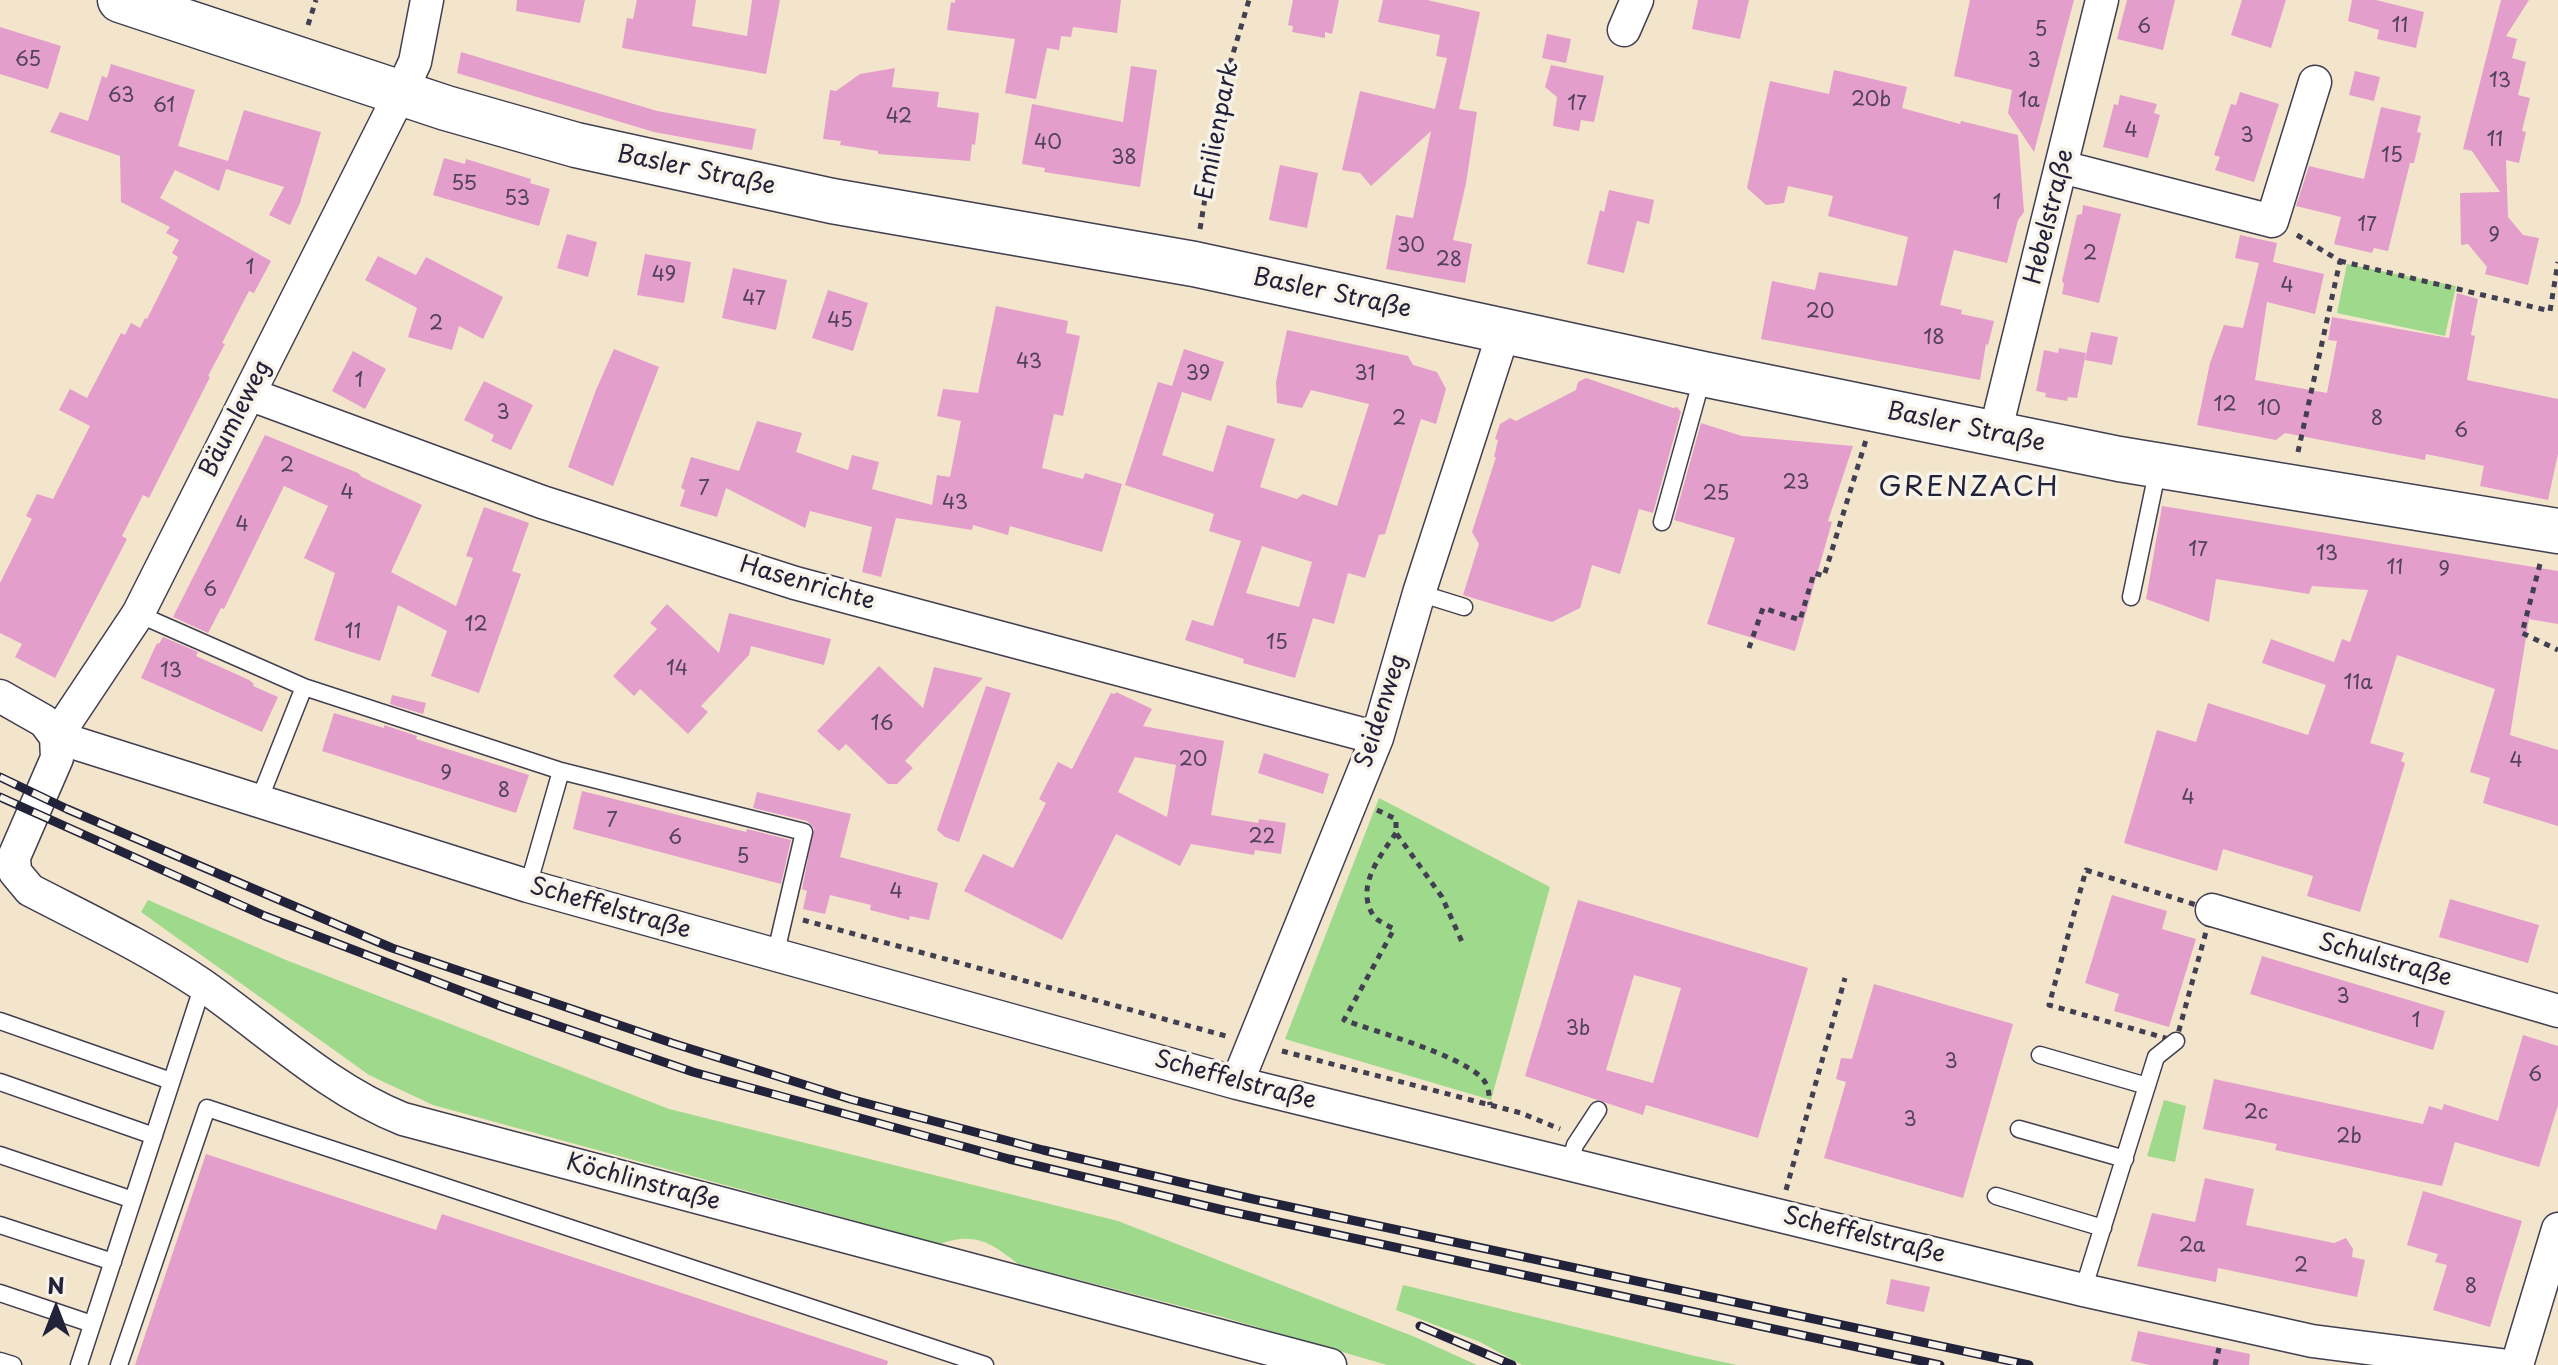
<!DOCTYPE html>
<html>
<head>
<meta charset="utf-8">
<style>
  body { margin:0 }
  #map { position:relative; width:2558px; height:1365px; overflow:hidden; background:#f3e5cc; font-family:"Playpen Sans",sans-serif }
  canvas { display:block }
  .north { position:absolute; left:16px; top:1269px; width:80px; height:80px; -webkit-text-stroke:6px #f7f3e8; paint-order:stroke; rotate:0deg; font-size:22px; font-weight:700; line-height:32px; text-align:center; color:#22223b }
  .north::after { content:''; display:block; margin:auto; width:28px; height:36px; background:#22223b; clip-path:polygon(50% 0,100% 100%,50% 72%,0 100%) }
</style>
</head>
<body>
<div id="map">
<canvas width="2558" height="1365"></canvas>
<div class="north">N</div>
</div>
<script>
const c = document.querySelector('canvas').getContext('2d');
c.lineJoin = 'round';
function fillPath(path, color) {
  c.fillStyle = color;
  c.fill(path, 'evenodd');
}
function stroke(path, color, width, dash) {
  c.strokeStyle = color;
  c.lineWidth = width;
  c.lineCap = dash ? 'butt' : 'round';
  c.setLineDash(dash || []);
  c.stroke(path);
}
function write(font, color, halo, rows, align = 'center') {
  c.font = font + ' "Playpen Sans",sans-serif';
  c.lineWidth = 7;
  c.setLineDash([]);
  c.textBaseline = 'middle';
  c.strokeStyle = halo;
  c.fillStyle = color;
  for (const [text, x, y, turn = 0] of rows) {
    c.save();
    c.translate(x, y);
    c.rotate((+turn || 0) * Math.PI / 180);
    c.textAlign = isNaN(turn) ? turn : align;
    if (halo) c.strokeText(text, 0, 0);
    c.fillText(text, 0, 0);
    c.restore();
  }
}
fillPath(new Path2D(`
  M2347,264L2456,286L2445,336L2337,313Z
  M1379,798L1550,887L1491,1100L1285,1039Z
  M148,900L286,960L669,1109L1118,1221L1415,1337L1477,1365H1387L1219,1316L1018,1264C990,1242 975,1232 940,1244L433,1105L369,1075L141,912Z
  M2164,1100L2186,1106L2175,1162L2147,1156Z
  M1403,1285L1695,1356L1737,1365H1522L1480,1342L1396,1310Z`), '#9fd98c');
fillPath(new Path2D(`
  M517,0H585L580,23L516,11Z
  M637,0H696L692,26L747,36L752,0H780L766,74L622,48L627,18L633,19Z
  M955,0H1121L1117,33L1073,27L1071,37L1061,36L1059,50L1047,48L1036,99L1005,93L1015,39L947,30L951,2L955,3Z
  M1293,0H1339L1332,34L1325,32V38L1292,32L1293,26L1288,25Z
  M1383,0H1427L1480,12L1459,109L1477,112L1466,183L1453,240L1472,244L1465,283L1386,269L1396,215L1413,218L1431,131L1371,186L1360,173L1342,170L1360,91L1435,109L1447,58L1436,56L1440,35L1378,22Z
  M1698,0H1749L1740,39L1692,29Z
  M1970,0H2074L2034,152L2008,113L2012,90L1954,76Z
  M2127,0H2175L2163,50L2117,39Z
  M2242,0H2286L2271,48L2231,35Z
  M2352,0H2376L2424,12L2416,48L2377,39L2379,30L2348,21Z
  M2501,0H2529L2506,36L2517,39L2512,58L2526,62L2518,95L2530,98L2522,131L2526,132L2519,163L2506,160L2508,217L2523,235L2539,238L2528,285L2485,274L2487,267L2468,244L2461,245L2460,193L2500,192L2472,151L2463,149Z
  M0,27L61,46L48,89L0,74Z
  M1547,34L1571,39L1566,63L1542,58Z
  M461,52L657,111L756,129L752,150L654,132L457,73Z
  M111,64L195,90L178,146L228,161L244,110L321,132L300,203L290,225L269,215L284,187L226,169L219,191L175,170L160,198L271,261L254,293L249,291L222,343L225,344L208,376L210,377L149,498L143,495L122,536L127,539L55,678L15,657L22,644L0,633V583L32,519L26,516L37,494L53,499L90,426L59,410L70,389L87,398L121,333L125,335L131,323L140,328L145,318L147,319L178,257L172,253L179,240L166,233L170,227L121,202L120,156L50,132L60,112L88,121L102,76L107,78Z
  M1551,65L1604,76L1594,122L1581,120L1579,131L1553,126L1557,97L1545,87Z
  M1131,66L1157,70L1140,187L1044,172L1045,168L1022,164L1032,104L1123,122Z
  M895,68L892,87L939,92L937,107L979,113L975,145L972,144L970,161L878,154V151L840,145L841,141L823,139L830,90L836,91L860,74Z
  M1834,70L1907,87L1902,108L1960,124L1961,121L2018,135L2024,212L2018,220L2007,263L1954,250L1940,305L1962,310L1961,314L1994,321L1988,345L1986,344L1980,380L1761,339L1772,281L1815,290L1819,272L1897,286L1908,237L1828,216L1833,196L1788,186L1784,203L1766,205L1747,188L1770,81L1829,94Z
  M2355,71L2380,77L2374,101L2349,95Z
  M2240,92L2279,104L2254,182L2215,170L2220,157L2214,155L2231,104L2236,105Z
  M2120,95L2157,104L2154,113L2160,115L2148,158L2103,147L2114,104L2118,105Z
  M2381,107L2421,116L2417,132L2421,133L2414,163H2410L2388,251L2374,248L2372,253L2334,244L2341,217L2296,206L2309,166L2364,179Z
  M444,158L465,164L466,159L531,179L530,183L550,189L539,226L433,195Z
  M1280,165L1318,173L1307,228L1269,220Z
  M1609,190L1654,200L1649,224L1637,221L1624,273L1587,264L1600,210L1604,212Z
  M2083,205L2121,214L2099,303L2062,294L2064,284L2062,281L2077,215L2082,214Z
  M567,234L597,242L588,277L557,268Z
  M2240,235L2277,243L2273,262L2324,274L2315,314L2267,302L2255,380L2327,393L2337,341L2328,340L2332,317L2449,338L2457,293L2478,299L2471,335L2475,336L2467,380L2558,399V454L2548,500L2480,486L2484,466L2426,454L2425,460L2285,433L2276,440L2197,425L2210,363L2224,325L2243,328L2259,263L2235,258Z
  M645,254L691,262L684,303L637,295Z
  M378,256L416,275L426,257L503,297L483,339L459,326L452,350L408,337L417,308L365,280Z
  M733,268L787,280L776,330L722,318Z
  M828,290L868,303L853,351L812,338Z
  M996,306L1068,321L1066,333L1080,336L1063,416L1054,414L1042,468L1083,479L1085,473L1122,484L1102,552L1010,526L1008,535L973,525L972,530L896,518L881,577L862,572L872,527L810,511L805,528L726,488L717,517L680,506L685,490L681,488L691,457L739,471L757,421L802,433L796,452L848,470L852,455L879,462L872,489L932,505L937,475L950,477L961,421L937,416L943,389L978,393Z
  M1287,330L1408,356L1413,365L1437,372L1446,389L1436,424L1421,419L1385,534L1379,535L1365,578L1348,573L1334,624L1313,618L1295,678L1243,663L1244,659L1185,640L1192,620L1213,626L1241,541L1209,531L1214,514L1125,485L1158,382L1172,386L1184,349L1224,362L1211,401L1182,392L1162,455L1213,472L1227,425L1275,439L1260,487L1297,499L1303,494L1337,506L1369,404L1311,390L1302,408L1277,403L1276,382ZM1262,546L1312,562L1299,607L1246,593Z
  M2091,332L2118,337L2112,365L2085,360Z
  M2059,348L2086,353L2077,398L2068,397L2067,401L2045,397L2046,393L2036,391L2044,350L2058,353Z
  M614,349L659,367L613,486L568,467L596,390Z
  M353,351L386,369L365,409L332,391Z
  M1586,378L1673,408L1677,407L1681,412L1653,513L1639,509L1620,574L1592,565L1580,608L1552,622L1463,595L1479,544L1472,532L1496,457H1494L1498,440L1495,439L1500,424L1510,418L1516,421L1576,390L1578,382Z
  M484,381L533,405L511,450L491,441L494,435L464,420Z
  M1701,423L1742,436L1853,446L1828,521L1832,522L1795,651L1707,624L1735,538L1674,520Z
  M265,435L358,473L362,477L422,505L391,572L456,606L473,558L466,556L484,507L529,523L512,571L521,574L479,693L431,676L447,631L398,605L380,661L314,640L335,573L304,558L328,506L284,486L224,609L221,608L208,633L173,617Z
  M2162,506L2558,571V624L2529,619L2510,735L2558,750V826L2483,803L2490,778L2470,772L2495,689L2397,655L2370,743L2404,753L2401,761L2405,763L2360,912L2307,896L2313,876L2223,849L2217,871L2124,843L2157,730L2196,742L2208,703L2308,735L2326,685L2262,663L2271,639L2334,662L2342,639L2350,642L2368,590L2312,586L2309,594L2216,579L2209,622L2146,599Z
  M667,604L719,653L729,613L831,639L824,665L751,646L749,655L701,706L708,712L688,734L640,689L634,696L613,676L657,629L650,623Z
  M163,637L198,652L196,656L249,680L254,684L253,686L278,697L262,732L141,678L157,643L159,644Z
  M879,666L923,708L934,667L983,678L905,761L913,768L897,784H888L846,744L839,751L817,731Z
  M986,686L1011,693L959,842L945,837L937,830Z
  M1116,692L1152,709L1143,726L1224,741L1211,815L1258,823L1259,819L1286,823L1281,854L1255,850L1254,855L1191,844L1180,866L1116,834L1062,940L964,891L983,854L1013,868L1046,803L1039,799L1058,762L1072,769L1111,693L1115,694ZM1135,757L1176,765L1167,817L1118,792Z
  M392,695L426,703L423,714L390,704Z
  M334,713L384,728V725L417,736L416,739L529,775L516,813L322,751Z
  M1264,753L1329,774L1323,794L1258,773Z
  M582,791L746,832L747,829L791,840L781,884L573,829Z
  M757,792L851,814L840,857L938,883L929,920L910,916L909,920L870,910L871,905L830,895L825,914L803,909L807,891L802,889L814,828L807,821L753,808Z
  M2112,895L2167,911L2162,929L2196,939L2169,1027L2114,1011L2119,994L2085,983Z
  M2450,899L2539,925L2528,963L2439,937Z
  M1578,900L1808,968L1758,1138L1646,1105L1643,1115L1525,1076ZM1634,975L1681,988L1653,1083L1606,1070Z
  M2262,956L2445,1011L2433,1050L2250,994Z
  M1874,984L2013,1024L1963,1198L1824,1158L1846,1082L1836,1079L1841,1058L1852,1059Z
  M2523,1035L2558,1046V1105L2539,1167L2455,1142L2442,1186L2275,1150L2277,1144L2203,1129L2214,1079L2423,1124L2429,1106L2442,1110L2444,1104L2498,1121Z
  M206,1154L436,1230L442,1214L888,1361L887,1365H135Z
  M2205,1178L2254,1189L2246,1225L2334,1243L2346,1238L2353,1249L2352,1257L2365,1260L2357,1297L2218,1268L2216,1282L2137,1266L2152,1213L2195,1222Z
  M2423,1191L2522,1221L2490,1327L2433,1310L2447,1265L2435,1262L2438,1254L2407,1245Z
  M1891,1279L1930,1287L1924,1312L1886,1304Z
  M2138,1331L2250,1354L2249,1365H2150L2131,1361Z`), '#e39ecb');
const service = new Path2D(`
  M1662,522L1703,375
  M1419,593L1464,607
  M2131,597L2158,468
  M138,614L304,687L561,771L804,832L775,956
  M258,803L304,687
  M528,886L561,771
  M0,1021L171,1081
  M2040,1055L2147,1086
  M0,1082L154,1136
  M2019,1129L2125,1159
  M0,1155L133,1200
  M1569,1166L1575,1145L1598,1110
  M1996,1196L2103,1228
  M0,1225L113,1262
  M2083,1290L2156,1057L2176,1041
  M0,1293L92,1324
  M0,1361L13,1365
  M79,1365L203,985
  M119,1365L207,1108L985,1365`);
const minor = new Path2D(`
  M1624,30L1637,0
  M2062,167L2272,221L2315,82
  M249,394L542,502L795,583L1377,738
  M1995,433L2102,0
  M0,696L44,721L56,737L528,886L1237,1083L2083,1290L2312,1341L2501,1365
  M56,737L138,614L401,92L415,62L427,0
  M15,872L30,890C88,920 147,948 201,984C267,1030 328,1089 403,1119L1330,1365
  M15,872L14,857L57,758L56,737
  M2212,910L2558,1011
  M1237,1083L1377,738L1419,593L1504,331
  M2517,1365L2558,1229`);
const primary = new Path2D(`
  M120,0L446,108L576,145L832,201L1194,264L1703,374L2119,459L2558,531`);
stroke(service, '#413f51', 19);
stroke(minor, '#413f51', 35);
stroke(primary, '#413f51', 47);
stroke(new Path2D(`
  M308,25L316,0
  M1200,229L1223,87L1249,0
  M2297,235L2340,261L2298,452
  M2340,261L2550,311L2558,262
  M2540,564L2522,633L2558,650
  M1749,648L1763,608L1800,620L1814,573L1824,576L1866,440
  M1377,810L1396,819V833L1442,897L1462,942
  M1396,833C1381,855 1355,886 1373,915C1377,921 1387,925 1394,929L1344,1020C1380,1033 1453,1053 1480,1076C1489,1084 1489,1094 1490,1105
  M2086,870L2212,910L2176,1041L2049,1005Z
  M803,920L1226,1036
  M1282,1051L1521,1113L1560,1129
  M1786,1190L1845,978
  M2215,1365L2219,1348`), '#413f51', 5, [6, 6]);
stroke(service, '#fff', 16);
stroke(minor, '#fff', 32);
stroke(primary, '#fff', 44);
const rail = new Path2D(`
  M0,777L67,809L392,948L672,1043L850,1099L1043,1150L1253,1199L2029,1365
  M0,797L265,916L503,1007L693,1072L1009,1159L1223,1210L1940,1365
  M1420,1326L1512,1365`);
stroke(rail, '#22223b', 9);
stroke(rail, '#f7f3e8', 6, [18]);
write('20px', '#52415f', null, [
  ["11",2400,26],
  ["6",2144,27],
  ["5",2041,30],
  ["65",28,60],
  ["3",2034,61],
  ["13",2500,81],
  ["63",121,96],
  ["20b",1871,100],
  ["1a",2029,101],
  ["17",1577,104],
  ["61",164,106],
  ["42",899,117],
  ["4",2131,131],
  ["3",2247,136],
  ["11",2495,140],
  ["40",1048,143],
  ["15",2392,156],
  ["38",1124,158],
  ["55",464,184],
  ["53",517,199],
  ["1",1997,203],
  ["17",2367,225],
  ["9",2494,236],
  ["30",1411,246],
  ["2",2090,254],
  ["28",1449,260],
  ["1",250,268],
  ["49",664,275],
  ["4",2287,286],
  ["47",754,299],
  ["20",1820,312],
  ["45",840,321],
  ["2",436,324],
  ["18",1934,338],
  ["43",1029,362],
  ["39",1198,374],
  ["31",1365,374],
  ["1",359,381],
  ["12",2225,405],
  ["10",2269,409],
  ["3",503,413],
  ["2",1399,419],
  ["8",2377,419],
  ["6",2461,431],
  ["2",287,466],
  ["23",1796,483],
  ["7",704,489],
  ["4",347,493],
  ["25",1716,494],
  ["43",955,503],
  ["4",242,525],
  ["17",2198,550],
  ["13",2327,554],
  ["11",2395,568],
  ["9",2444,570],
  ["6",210,590],
  ["12",476,625],
  ["11",353,632],
  ["15",1277,643],
  ["14",677,669],
  ["13",171,671],
  ["11a",2358,683],
  ["16",882,724],
  ["20",1193,760],
  ["4",2516,761],
  ["9",446,774],
  ["8",504,791],
  ["4",2188,798],
  ["7",612,821],
  ["22",1262,837],
  ["6",675,838],
  ["5",743,857],
  ["4",896,892],
  ["3",2343,997],
  ["1",2416,1021],
  ["3b",1578,1029],
  ["3",1951,1062],
  ["6",2535,1075],
  ["2c",2256,1113],
  ["3",1910,1120],
  ["2b",2349,1137],
  ["2a",2192,1246],
  ["2",2301,1266],
  ["8",2471,1287]
]);
write('24px', '#22223b', '#f7f3e8', [
  ["Emilienpark",1218,131,-79],
  ["Basler Straße",696,171,12],
  ["Hebelstraße",2050,217,-76],
  ["Basler Straße",1332,294,12],
  ["Bäumleweg",236,419,-63],
  ["Basler Straße",1966,428,12],
  ["Hasenrichte",807,584,16],
  ["Seidenweg",1382,711,-72],
  ["Scheffelstraße",610,909,16],
  ["Schulstraße",2385,961,16],
  ["Scheffelstraße",1235,1081,15],
  ["Köchlinstraße",643,1183,15],
  ["Scheffelstraße",1864,1236,14]
]);
c.letterSpacing = '2px';
write('28px', '#22223b', '#f7f3e8', [
  ["GRENZACH",1969,488]
]);
c.letterSpacing = '0px';
</script>
</body>
</html>
